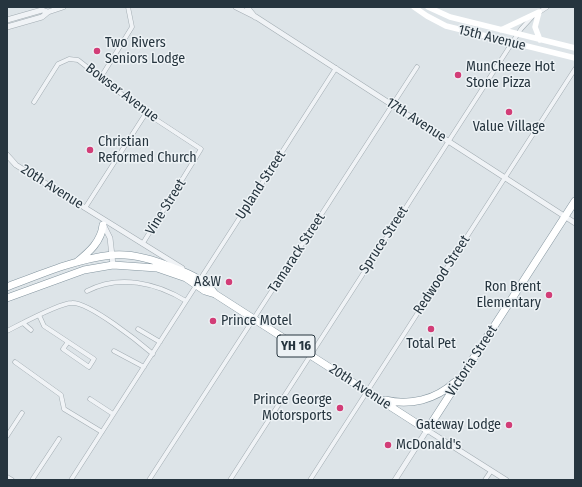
<!DOCTYPE html>
<html>
<head>
<meta charset="utf-8">
<style>
  body { margin:0 }
  #map { position:relative; width:582px; height:487px; overflow:hidden; background:#dde4e8; font-family:"Fira Sans Condensed",sans-serif }
  canvas { display:block }
  .frame { position:absolute; inset:0; border:8px solid #26353f; pointer-events:none }
</style>
</head>
<body>
<div id="map">
<canvas width="582" height="487"></canvas>
<div class="frame"></div>
</div>
<script>
const c = document.querySelector('canvas').getContext('2d');
c.lineJoin = 'round';
function stroke(path, color, width, dash) {
  c.strokeStyle = color;
  c.lineWidth = width;
  c.lineCap = dash ? 'butt' : 'round';
  c.setLineDash(dash || []);
  c.stroke(path);
}
function write(font, color, halo, rows, align = 'center') {
  c.font = font + ' "Fira Sans Condensed",sans-serif';
  c.lineWidth = 3;
  c.setLineDash([]);
  c.textBaseline = 'middle';
  c.strokeStyle = halo;
  c.fillStyle = color;
  for (const [text, x, y, turn = 0] of rows) {
    c.save();
    c.translate(x, y);
    c.rotate((+turn || 0) * Math.PI / 180);
    c.textAlign = isNaN(turn) ? turn : align;
    if (halo) c.strokeText(text, 0, 0);
    c.fillText(text, 0, 0);
    c.restore();
  }
}
const minor = new Path2D(`
  M538,13L547,7
  M101,77L132,27L128,7
  M34,102L58,64L69,59L78,60L146,113L201,149L143,243
  M85,208L146,113
  M87,291C119,274 157,283 186,301
  M39,315L44,326L94,359L89,367L63,349L68,342
  M23,323L31,330
  M138,329L160,342
  M7,331C21,324 59,303 72,303C89,302 139,342 153,354
  M114,351L144,367
  M15,362L61,395L64,409L102,432
  M90,399L113,414
  M7,436L22,413
  M7,477L12,480
  M32,480L59,439
  M71,480L336,68
  M149,480L417,67
  M230,480L521,29L532,17
  M310,480L575,69
  M485,480L491,471`);
const tertiary = new Path2D(`
  M236,7L256,17L575,223
  M247,7L255,17
  M7,20L42,10L48,12
  M7,27L42,17L48,12L63,7
  M7,155L16,165L182,268
  M103,224L110,238L113,265
  M395,480L427,430L506,480`);
const trunk = new Path2D(`
  M77,262C89,252 101,242 103,225
  M7,287C41,274 76,259 112,255C132,253 155,260 174,268C189,273 205,280 215,294
  M7,298L84,270L113,265L157,268L186,278L205,291L215,294L427,430L575,201
  M385,400C410,406 435,400 455,382`);
stroke(minor, '#a2acb2', 5);
stroke(tertiary, '#a2acb2', 6);
stroke(trunk, '#84959f', 8);
stroke(minor, '#f0f3f6', 4);
stroke(tertiary, '#f0f3f6', 5);
stroke(new Path2D(`
  M414,7L427,16L446,26L575,58
  M428,7L450,17L575,48
  M539,12L535,27L540,40
  M501,30L539,12`), '#fff', 5.5);
stroke(trunk, '#fff', 7);
for (const [x, y, r, color] of [
  [97,51,4,"#d23d77"],
  [458,75,4,"#d23d77"],
  [509,112,4,"#d23d77"],
  [90,150,4,"#d23d77"],
  [229,282,4,"#d23d77"],
  [549,295,4,"#d23d77"],
  [213,321,4,"#d23d77"],
  [431,329,4,"#d23d77"],
  [340,408,4,"#d23d77"],
  [509,425,4,"#d23d77"],
  [388,445,4,"#d23d77"]
]) {
  const dot = new Path2D();
  dot.arc(x, y, r, 0, 2 * Math.PI);
  c.fillStyle = color;
  c.fill(dot);
  stroke(dot, '#edf2f5', 1.5);
}
for (const [x, y, w] of [
  [296,346,38]
]) {
  const box = new Path2D();
  box.roundRect(x - w / 2, y - 11, w, 22, 3);
  c.fillStyle = '#edf2f5';
  c.fill(box);
  stroke(box, '#26353f', 1);
}
write('bold 13px', '#26353f', null, [
  ["YH 16",296,346]
]);
write('14px', '#26353f', '#edf2f5', [
  ["15th Avenue",492,38,14],
  ["Bowser Avenue",122,93,37],
  ["17th Avenue",416,120,33],
  ["Upland Street",261,185,-57],
  ["20th Avenue",52,187,32],
  ["Vine Street",166,207,-58],
  ["Spruce Street",384,240,-57],
  ["Tamarack Street",297,253,-57],
  ["Redwood Street",442,275,-57],
  ["Victoria Street",472,361,-57],
  ["20th Avenue",360,387,33]
]);
write('14px', '#26353f', '#edf2f5', [
  ["Two Rivers",105,43],
  ["Seniors Lodge",105,59],
  ["MunCheeze Hot",466,67],
  ["Stone Pizza",466,83],
  ["Value Village",509,127,"center"],
  ["Christian",98,142],
  ["Reformed Church",98,158],
  ["A&W",221,282,"right"],
  ["Ron Brent",541,287,"right"],
  ["Elementary",541,303,"right"],
  ["Prince Motel",221,321],
  ["Total Pet",431,344,"center"],
  ["Prince George",332,400,"right"],
  ["Motorsports",332,416,"right"],
  ["Gateway Lodge",501,425,"right"],
  ["McDonald's",396,445]
], 'left');
</script>
</body>
</html>
